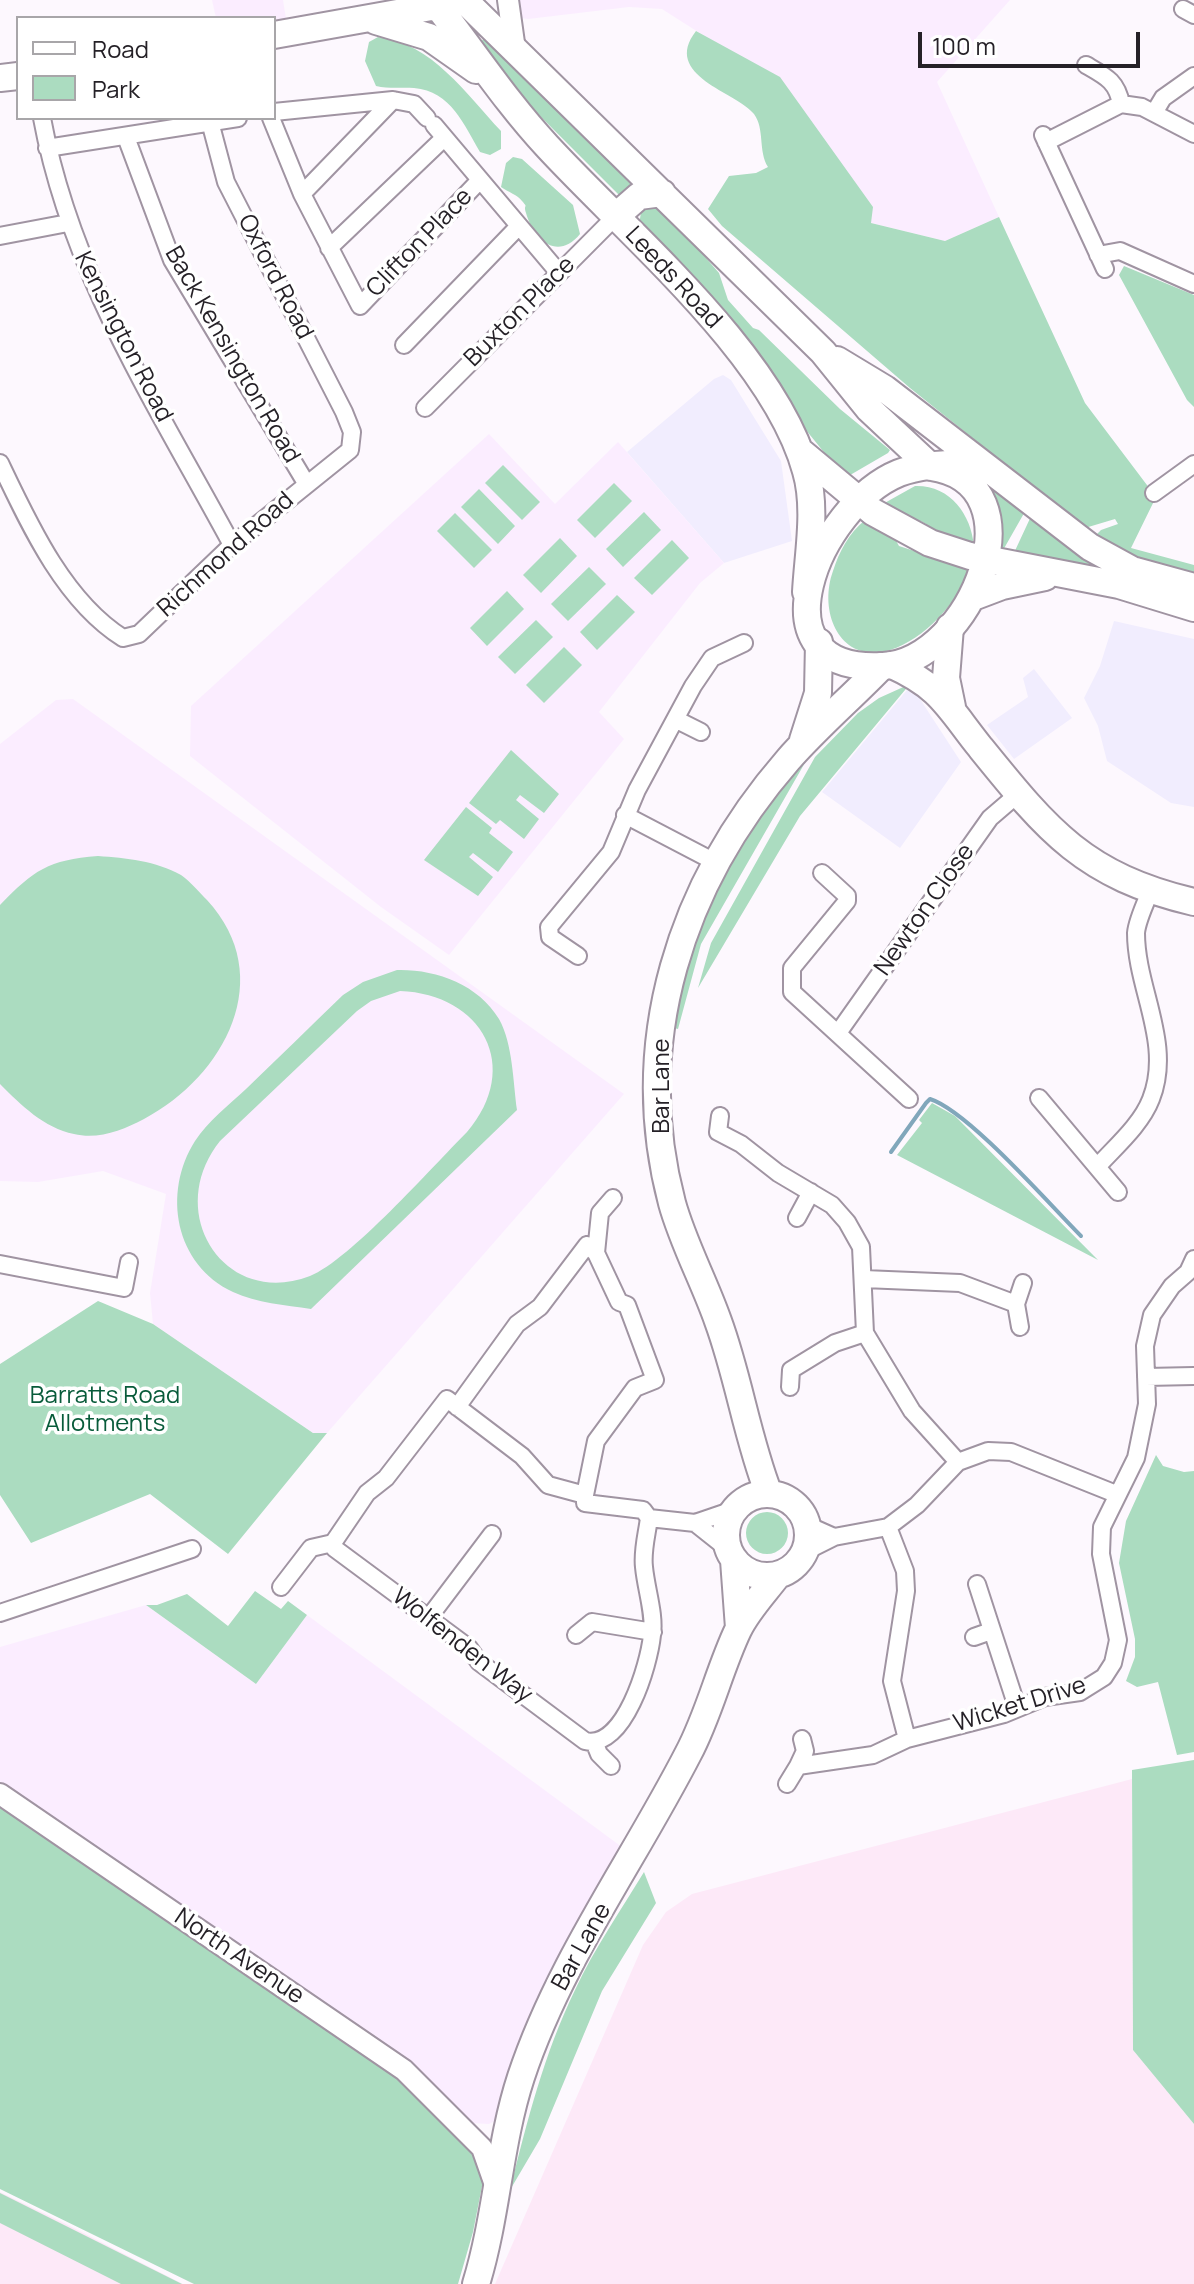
<!DOCTYPE html>
<html>
<head>
<meta charset="utf-8">
<style>
  body { margin:0 }
  #map { position:relative; width:1194px; height:2284px; overflow:hidden; background:#fdf8fe; font-family:Manrope,sans-serif }
  canvas { display:block }
  .legend { position:absolute; left:16px; top:16px; width:260px; height:104px; box-sizing:border-box; background:#fff; border:2px solid #a8a6a9; margin:0; padding:10px 14px; list-style:none; font-size:24px; color:#252127 }
  .legend li { display:flex; align-items:center; gap:16px; height:40px }
  .legend b { width:40px; border:2px solid #a8a6a9 }
  .scale { position:absolute; left:918px; top:32px; width:222px; height:36px; box-sizing:border-box; border:4px solid #252127; border-top:0; padding-left:10px; font-size:24px; line-height:28px; white-space:nowrap; color:#252127; -webkit-text-stroke:6px #fff; paint-order:stroke }
</style>
</head>
<body>
<div id="map">
<canvas width="1194" height="2284"></canvas>
<ul class="legend">
<li><b style="height:10px;background:#fff"></b>Road</li>
<li><b style="height:22px;background:#abdcc0"></b>Park</li>
</ul>
<div class="scale">100 m</div>
</div>
<script>
const c = document.querySelector('canvas').getContext('2d');
c.lineJoin = 'round';
function fillPath(path, color) {
  c.fillStyle = color;
  c.fill(path, 'evenodd');
}
function stroke(path, color, width, dash) {
  c.strokeStyle = color;
  c.lineWidth = width;
  c.lineCap = dash ? 'butt' : 'round';
  c.setLineDash(dash || []);
  c.stroke(path);
}
function write(font, color, halo, rows, align = 'center') {
  c.font = font + ' Manrope,sans-serif';
  c.lineWidth = 7;
  c.setLineDash([]);
  c.textBaseline = 'middle';
  c.strokeStyle = halo;
  c.fillStyle = color;
  for (const [text, x, y, turn = 0] of rows) {
    c.save();
    c.translate(x, y);
    c.rotate((+turn || 0) * Math.PI / 180);
    c.textAlign = isNaN(turn) ? turn : align;
    if (halo) c.strokeText(text, 0, 0);
    c.fillText(text, 0, 0);
    c.restore();
  }
}
fillPath(new Path2D(`
  M723,375L731,380L781,461L792,541L724,563L627,452L714,379Z
  M1114,621L1194,639V807L1171,803L1107,761L1098,726L1084,698L1100,666Z
  M1034,669L1072,718L1014,759L987,725L1028,697L1023,678Z
  M907,690L918,696L961,762L900,848L822,792Z`), '#f1edfe');
fillPath(new Path2D(`
  M212,0H283L287,25L274,27V18H216Z
  M514,0H1010L937,82L999,217L945,241L871,223L709,39L662,9L629,7L528,19L514,17Z
  M489,434L555,504L618,442L724,563L700,583L599,712L624,739L449,955L381,907L190,756L191,706Z
  M73,699L624,1094L327,1433H313L153,1324L150,1293L166,1194L103,1171L38,1182L0,1181V744L56,700Z
  M146,1605L256,1684L307,1615L630,1853L570,1937L534,2015L502,2117L489,2124L470,2123L6,1789L0,1781V1647Z`), '#fbedff');
fillPath(new Path2D(`
  M1132,1779L1133,2050L1194,2124V2284H495L643,1945L666,1912L692,1894Z
  M0,2192L60,2221L183,2284H0Z`), '#fde9f8');
fillPath(new Path2D(`
  M696,31L780,77L873,207L871,223L945,241L999,217L1085,403L1156,497L1131,548L1194,565V574L1141,559L1095,536L1101,530L1118,524L1115,519L1085,528L910,388L722,226L708,209L729,176L756,173L768,167C758,151 765,129 754,114C737,92 661,76 696,31Z
  M378,37C432,43 466,94 501,131V149L490,155L480,152C464,125 451,91 414,88C402,87 389,89 376,86L365,61L369,42Z
  M485,37L643,185L620,196L531,107L478,45Z
  M513,157L522,159L573,205L580,234C558,261 534,241 526,213C523,203 529,209 522,201C518,195 508,192 501,187L506,163Z
  M642,206H661L719,273L728,300L753,328L759,330L840,409L890,450L888,453L845,478L639,225Z
  M1124,266L1194,295V407L1187,400L1119,275Z
  M503,465L540,502L522,520L485,483Z
  M980,481H990L1027,508L1002,552L992,545Z
  M614,483L632,501L595,538L577,520Z
  M915,486C950,485 971,514 974,546L937,536C929,522 917,517 901,520L881,505Z
  M479,489L515,526L498,544L461,507Z
  M644,512L661,530L623,567L606,549Z
  M1033,512L1194,589L1013,555Z
  M455,513L492,550L474,568L437,531Z
  M865,520L894,537L899,546L970,569C957,603 925,639 890,650C840,665 818,612 833,571C839,552 849,533 865,520Z
  M560,538L577,556L541,593L523,575Z
  M672,540L689,558L652,595L634,578Z
  M589,567L606,584L568,621L551,604Z
  M507,591L524,609L487,646L470,628Z
  M617,595L635,612L597,650L580,632Z
  M536,620L553,637L515,674L498,657Z
  M564,647L582,665L544,703L526,685Z
  M910,684L800,816L698,988L711,943L815,757L858,713L879,698Z
  M814,747L701,944L678,1029L674,1028L697,920L745,830Z
  M511,750L559,794L544,813L520,795L516,800L539,819L524,839L500,820L496,824L469,803Z
  M466,807L492,828L489,833L513,852L498,872L473,853L469,857L493,877L478,896L424,860Z
  M98,856C126,858 156,861 181,875C191,882 199,892 207,900C278,977 225,1076 144,1119C123,1130 98,1140 74,1134C44,1128 21,1105 0,1084V905C34,870 48,860 98,856Z
  M397,970C435,969 478,984 499,1019C513,1044 513,1082 517,1110L311,1309C285,1305 257,1303 233,1292C175,1265 162,1193 195,1141C208,1121 229,1105 246,1089C278,1058 310,1027 343,995L363,982ZM400,991C482,994 523,1067 467,1132C432,1167 350,1260 310,1276C224,1309 163,1212 220,1141L357,1011L371,1001Z
  M932,1103L955,1116L1098,1260L897,1155L922,1123L919,1120Z
  M98,1301L153,1324L313,1433H327L228,1554L150,1494L31,1543L0,1495V1364Z
  M1156,1455L1163,1466L1184,1472L1194,1471V1752L1177,1755L1158,1682L1137,1687L1126,1681L1135,1657V1639L1119,1563L1126,1521Z
  M746 1533a21 21 0 1 1 42 0a21 21 0 1 1-42 0Z
  M255,1591L281,1609L288,1601L307,1615L256,1684L146,1605H157L187,1594L228,1626Z
  M1194,1760V2124L1133,2050L1132,1770Z
  M0,1806L417,2089L476,2151L484,2176L473,2232L458,2284H194L0,2189Z
  M644,1872L656,1903L602,1991L540,2139L510,2190C527,2121 544,2054 575,1990C594,1949 621,1910 644,1872Z
  M0,2193L182,2284H121L0,2223Z`), '#abdcc0');
stroke(new Path2D(`
  M891,1152L926,1103L930,1099C968,1111 1049,1204 1081,1236`), '#81a7bb', 4);
const minor = new Path2D(`
  M1183,9L1194,15
  M1086,65C1105,76 1117,81 1121,104
  M274,112L393,100L414,104L427,118
  M1154,113L1163,98L1194,76
  M42,118C71,275 157,406 232,545
  M271,118L302,194L360,306L480,180
  M434,125L559,273
  M1043,135L1105,269
  M126,137L172,260L306,483
  M1046,142L1121,104L1142,107L1194,134
  M47,148L238,118
  M302,194L393,100
  M0,236L68,223
  M329,248L444,138
  M1098,255L1120,251L1194,284
  M404,345L519,226
  M425,408L615,217
  M0,463C29,524 64,601 123,638L139,634L232,545L350,450L352,432L344,412L226,182L209,118
  M1154,493L1194,464
  M677,720L701,732
  M625,815L715,862
  M822,873L847,896V901L792,968V992L909,1099
  M578,956L550,937L549,927L611,852L637,790L693,686L712,658L744,643
  M838,1033L990,818L1018,794
  M1039,1098L1118,1192
  M720,1116L718,1132L741,1144L778,1173L832,1205L847,1222L861,1247L865,1333L912,1411L958,1462
  M1097,1167C1115,1147 1141,1125 1151,1099C1173,1043 1136,989 1136,933C1137,921 1145,904 1150,892
  M797,1218L811,1192
  M596,1253L600,1213L613,1198
  M0,1264L124,1288L129,1262
  M864,1279L960,1283L1016,1304
  M1020,1327L1016,1304L1023,1283
  M1146,1377L1194,1376
  M790,1387L791,1370L835,1343L865,1333
  M457,1407L517,1324L540,1307L587,1245L596,1253L619,1302L627,1305L655,1380L635,1388L596,1441L585,1495
  M649,1518C647,1534 642,1551 644,1567C646,1589 655,1614 652,1635C649,1665 624,1750 585,1741L479,1662L469,1648L334,1548L333,1543L367,1493L386,1478L447,1399L522,1456L548,1485L585,1495V1503L643,1510L649,1518L695,1523L736,1509
  M695,1523L729,1550
  M807,1525L834,1537L888,1527L917,1505L958,1462L988,1451L1011,1452L1116,1494
  M888,1527L905,1571L906,1591L892,1681L907,1739
  M806,1551L834,1537
  M977,1584L1017,1707
  M281,1587L311,1548L333,1543
  M0,1613L192,1549
  M430,1616L492,1534
  M576,1635L592,1622L653,1632
  M974,1637L991,1631
  M802,1739L805,1751L798,1766L873,1755L907,1739L1004,1714L1045,1697L1080,1692L1104,1677L1113,1663L1118,1640L1101,1554L1102,1527L1136,1458L1147,1404L1145,1346L1152,1315L1172,1286L1188,1272L1194,1259
  M595,1744L599,1754L611,1766
  M787,1784L798,1766`);
const tertiary = new Path2D(`
  M508,0L515,50
  M0,1794L404,2070L482,2148L495,2185`);
const primary = new Path2D(`
  M950,627L946,678L952,707
  M892,665C941,687 948,707 980,747C1048,831 1084,876 1194,902
  M803,740L818,693L819,642
  M726 1535a41 41 0 1 1 82 0a41 41 0 1 1-82 0Z
  M769,1494C747,1438 739,1378 718,1321C704,1281 683,1243 672,1203C629,1041 681,883 788,760C817,727 851,698 882,666
  M734,1560L739,1628
  M476,2284C497,2216 499,2144 521,2077C559,1962 633,1861 688,1754C709,1715 719,1670 738,1630C747,1611 764,1593 777,1576`);
const trunk = new Path2D(`
  M439,8C475,54 507,103 547,146C628,234 774,355 806,471C817,508 808,554 806,592
  M376,21L429,37L476,70
  M274,35L465,1L823,352L869,409L931,467
  M0,78L18,76
  M615,217L639,196L662,193
  M837,360L885,389L1090,547L1132,570L1194,587
  M801,452L873,512L930,543L970,556L1119,585L1194,608
  M931,467C1043,483 972,661 883,666C748,674 818,506 899,473C922,464 951,464 976,462
  M973,597L1002,586L1045,577`);
stroke(minor, '#a094a2', 20);
stroke(tertiary, '#a094a2', 24);
stroke(primary, '#a094a2', 30);
stroke(trunk, '#a094a2', 30);
stroke(minor, '#fff', 16);
stroke(tertiary, '#fff', 20);
stroke(primary, '#fff', 26);
stroke(trunk, '#fff', 26);
write('24px', '#252127', '#fff', [
  ["Clifton Place",420,243,-46],
  ["Oxford Road",275,277,63],
  ["Leeds Road",673,278,47],
  ["Buxton Place",520,312,-45],
  ["Kensington Road",123,337,63],
  ["Back Kensington Road",232,355,60],
  ["Richmond Road",226,555,-42],
  ["Newton Close",925,910,-55],
  ["Bar Lane",662,1086,-90],
  ["Wolfenden Way",462,1646,38],
  ["Wicket Drive",1020,1705,-17],
  ["Bar Lane",582,1947,-61],
  ["North Avenue",239,1957,34]
]);
write('24px', '#085b3a', '#fff', [
  ["Barratts Road",105,1396],
  ["Allotments",105,1424]
]);
</script>
</body>
</html>
